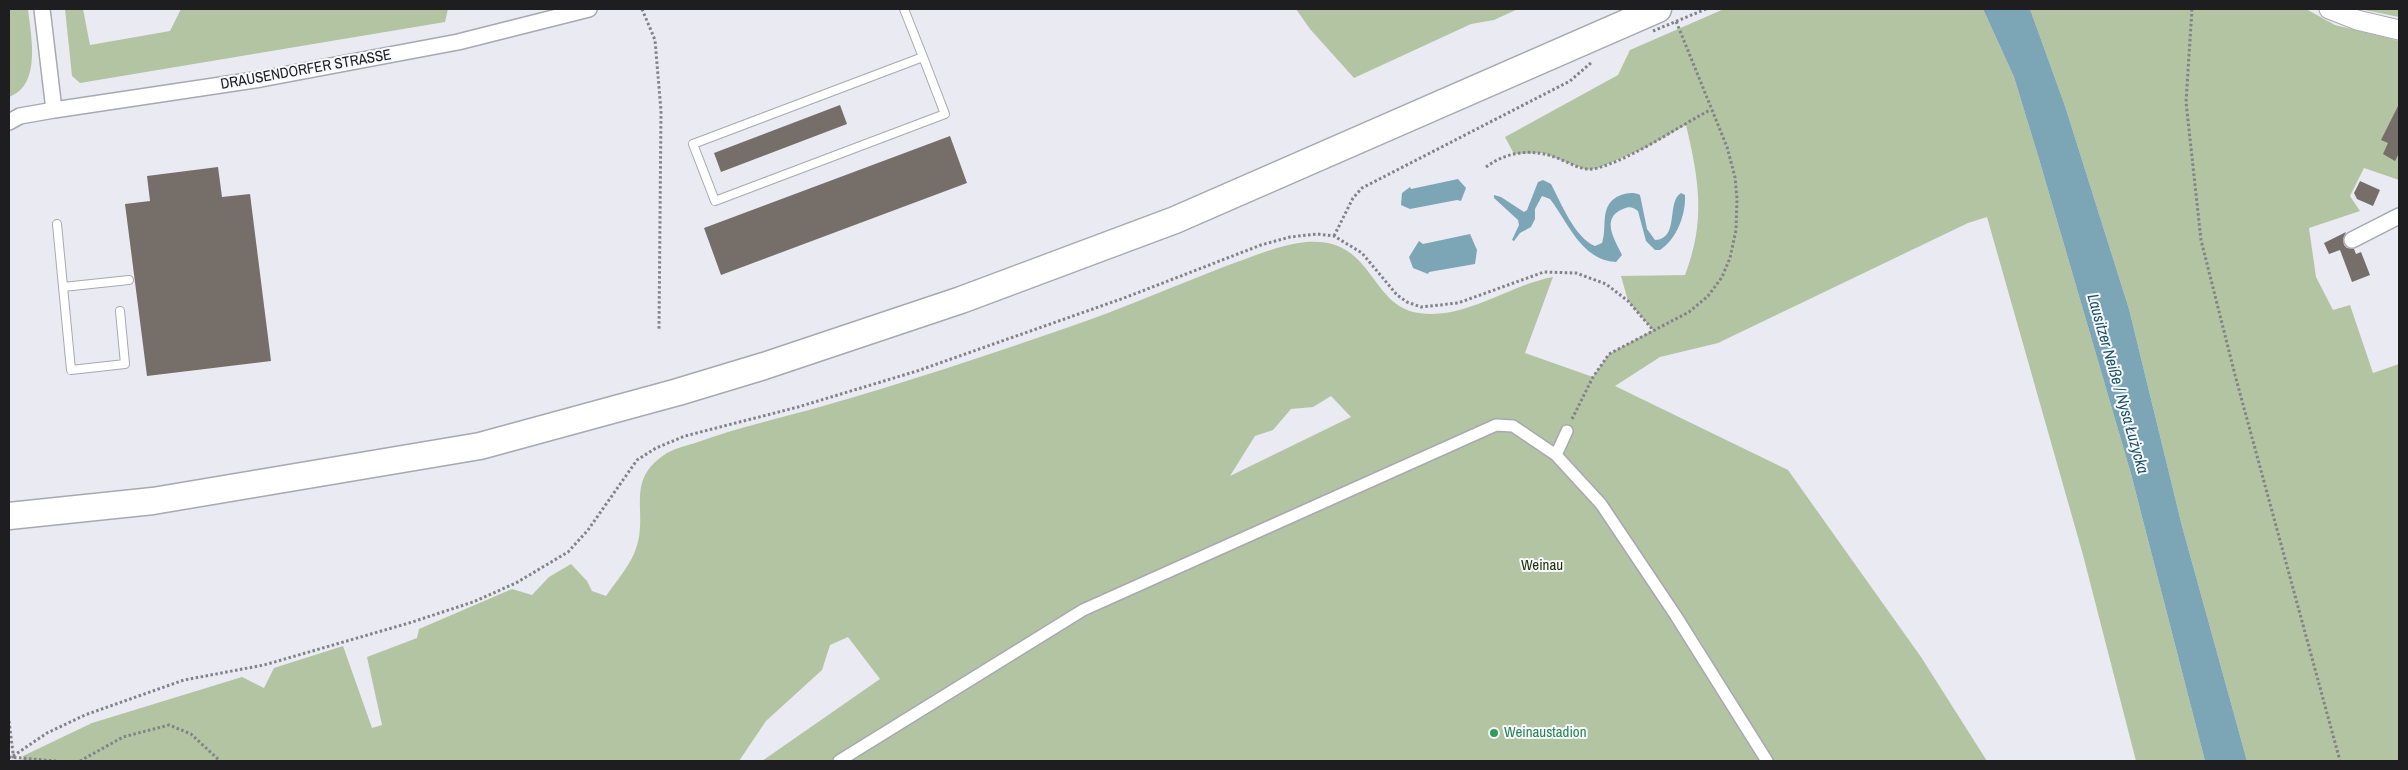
<!DOCTYPE html>
<html>
<head>
<meta charset="utf-8">
<style>
  body { margin:0 }
  #map { position:relative; width:2408px; height:770px; overflow:hidden; background:#eaeaf3; font-family:"Archivo Narrow",sans-serif }
  canvas { display:block }
  .frame { position:absolute; inset:0; border:10px solid #1e1e21; pointer-events:none }
</style>
</head>
<body>
<div id="map">
<canvas width="2408" height="770"></canvas>
<div class="frame"></div>
</div>
<script>
const c = document.querySelector('canvas').getContext('2d');
c.lineJoin = 'round';
function fillPath(path, color) {
  c.fillStyle = color;
  c.fill(path, 'evenodd');
}
function stroke(path, color, width, dash) {
  c.strokeStyle = color;
  c.lineWidth = width;
  c.lineCap = dash ? 'butt' : 'round';
  c.setLineDash(dash || []);
  c.stroke(path);
}
function write(font, color, halo, rows, align = 'center') {
  c.font = font + ' "Archivo Narrow",sans-serif';
  c.lineWidth = 4;
  c.setLineDash([]);
  c.textBaseline = 'middle';
  c.strokeStyle = halo;
  c.fillStyle = color;
  for (const [text, x, y, turn = 0] of rows) {
    c.save();
    c.translate(x, y);
    c.rotate((+turn || 0) * Math.PI / 180);
    c.textAlign = isNaN(turn) ? turn : align;
    if (halo) c.strokeText(text, 0, 0);
    c.fillText(text, 0, 0);
    c.restore();
  }
}
fillPath(new Path2D(`
  M9,9H28C31,36 42,85 9,97Z
  M65,9H83L90,45L170,31L181,9H448L445,22L80,83L72,76Z
  M1296,9H1518L1494,20L1471,24L1354,78L1310,29Z
  M1724,9H1983L2014,77L2039,159L2131,474L2205,761H2136L2083,555L1987,217L1968,223L1718,343L1660,357L1615,386L1788,470L1921,657L1987,761H762L880,679L848,637L830,645L822,670L766,721L739,761H22L23,756L92,723L242,677L264,688L274,668L343,646L372,728L382,725L367,657L417,638L419,629L512,589L532,595L549,577L571,564L587,581L592,591L606,596C615,583 627,569 634,554C652,514 621,482 667,453C676,448 689,445 698,442C739,427 781,418 823,406C904,383 988,355 1069,327C1122,309 1174,286 1226,266C1252,257 1278,245 1306,242C1374,236 1369,306 1419,313C1465,320 1509,285 1553,277L1525,353L1593,377L1609,354L1653,330L1628,301L1621,276L1685,275C1706,221 1699,180 1686,125L1645,148L1598,168L1587,170L1543,153L1514,154L1505,137L1618,75L1630,50ZM1331,396L1351,417L1230,476L1255,436L1273,430L1291,409L1313,407Z
  M2030,9H2306L2335,25L2399,41V180L2364,168L2350,196L2360,211L2309,228L2316,277L2333,310L2350,305L2373,373L2399,364V761H2247L2182,526L2129,309L2065,106Z
  M2360,9H2399V17Z`), '#b3c4a3');
fillPath(new Path2D(`
  M1983,9H2030L2065,106L2129,309L2182,526L2247,761H2205L2131,474L2039,159L2014,77Z
  M1458,179L1466,188L1461,201L1457,200L1410,209L1401,205L1402,193L1410,187L1411,189Z
  M1543,180L1551,184C1561,203 1575,238 1595,246L1602,243C1608,226 1598,204 1621,195C1627,193 1634,192 1640,195L1647,229L1655,240C1680,239 1666,202 1681,193L1685,195C1686,214 1677,239 1660,250H1655L1646,241L1638,211C1633,207 1629,206 1623,209C1600,218 1615,240 1622,255L1616,262C1581,260 1568,222 1550,199L1542,196L1535,209V219L1531,227L1520,233L1514,241L1512,240L1519,225L1518,220L1494,198V195L1501,197L1524,212L1527,210L1538,182Z
  M1470,234L1477,250L1475,264L1429,272L1428,274L1413,268L1409,257L1419,241L1423,244Z`), '#7ca6b6');
fillPath(new Path2D(`
  M2399,104V153L2395,161L2383,154L2388,143L2381,140Z
  M840,105L847,124L721,172L714,153Z
  M950,136L967,183L721,275L704,228Z
  M218,167L222,197L250,194L271,361L147,376L125,204L150,201L147,176Z
  M2360,181L2380,190L2373,206L2357,199L2354,193Z
  M2346,232L2343,239L2344,245L2347,248L2354,249L2356,254L2361,252L2370,275L2352,282L2340,250L2329,254L2324,243Z`), '#756e69');
const service = new Path2D(`
  M904,9L923,57
  M923,57L945,114L715,201L693,144Z
  M57,224L71,370L125,364L120,311
  M63,287L129,280`);
const pedestrian = new Path2D(`
  M1556,455L1567,431
  M839,761L1083,610L1496,425L1513,426L1556,455L1601,504L1676,616L1767,761`);
const minor = new Path2D(`
  M42,9L54,110
  M9,122L20,116L54,110L261,79L458,42L589,9
  M2352,240L2399,216`);
const tertiary = new Path2D(`
  M2329,9L2357,20L2399,30`);
const trunk = new Path2D(`
  M9,516L153,501L480,446L678,392L764,366L961,300L1175,220L1658,9`);
stroke(service, '#a8a8b0', 10);
stroke(pedestrian, '#a8a8b0', 14);
stroke(minor, '#a8a8b0', 18);
stroke(tertiary, '#a8a8b0', 21);
stroke(trunk, '#a8a8b0', 29);
stroke(new Path2D(`
  M642,9L655,40L661,111L659,330
  M2192,9L2186,102L2201,240L2235,375L2340,761
  M1486,167C1509,150 1536,148 1562,160C1574,165 1584,172 1598,168C1637,156 1674,129 1710,110
  M1334,236L1353,198L1362,188L1570,81L1592,62
  M1572,419L1593,377L1609,354L1689,312L1708,296L1722,277L1730,258L1736,230L1737,199L1735,177L1727,147L1676,21
  M9,721L14,761
  M13,756L47,733L85,715L184,680L264,665L409,623L473,602L516,583L568,552L588,530L637,460L656,448L685,436L798,407L917,371L1124,298L1261,245L1290,237L1317,234L1334,236L1362,253L1397,295L1407,302L1421,307L1458,303L1544,272L1576,273L1606,284L1628,301L1653,330
  M9,757L56,761
  M80,761L123,737L169,725L191,734L220,761`), '#828288', 3, [2.5, 2.5]);
stroke(service, '#fff', 8);
stroke(pedestrian, '#fff', 11);
stroke(minor, '#fff', 15);
stroke(tertiary, '#fff', 19);
stroke(trunk, '#fff', 26);
stroke(new Path2D(`
  M1653,31L1706,9`), '#828288', 3, [2.5, 2.5]);
for (const [x, y, r, color] of [
  [1494,733,5,"#2e9e5b"]
]) {
  const dot = new Path2D();
  dot.arc(x, y, r, 0, 2 * Math.PI);
  c.fillStyle = color;
  c.fill(dot);
  stroke(dot, '#f8f8ff', 2);
}
write('15px', '#1e1e21', '#f8f8ff', [
  ["DRAUSENDORFER STRASSE",306,70,-10]
]);
write('15px', '#1d3200', '#f8f8ff', [
  ["Weinau",1542,566]
]);
write('15px', '#27864d', '#f8f8ff', [
  ["Weinaustadion",1504,733]
], 'left');
write('italic 16px', '#195264', '#f8f8ff', [
  ["Lausitzer Neiße / Nysa Łużycka",2117,384,74]
]);
</script>
</body>
</html>
